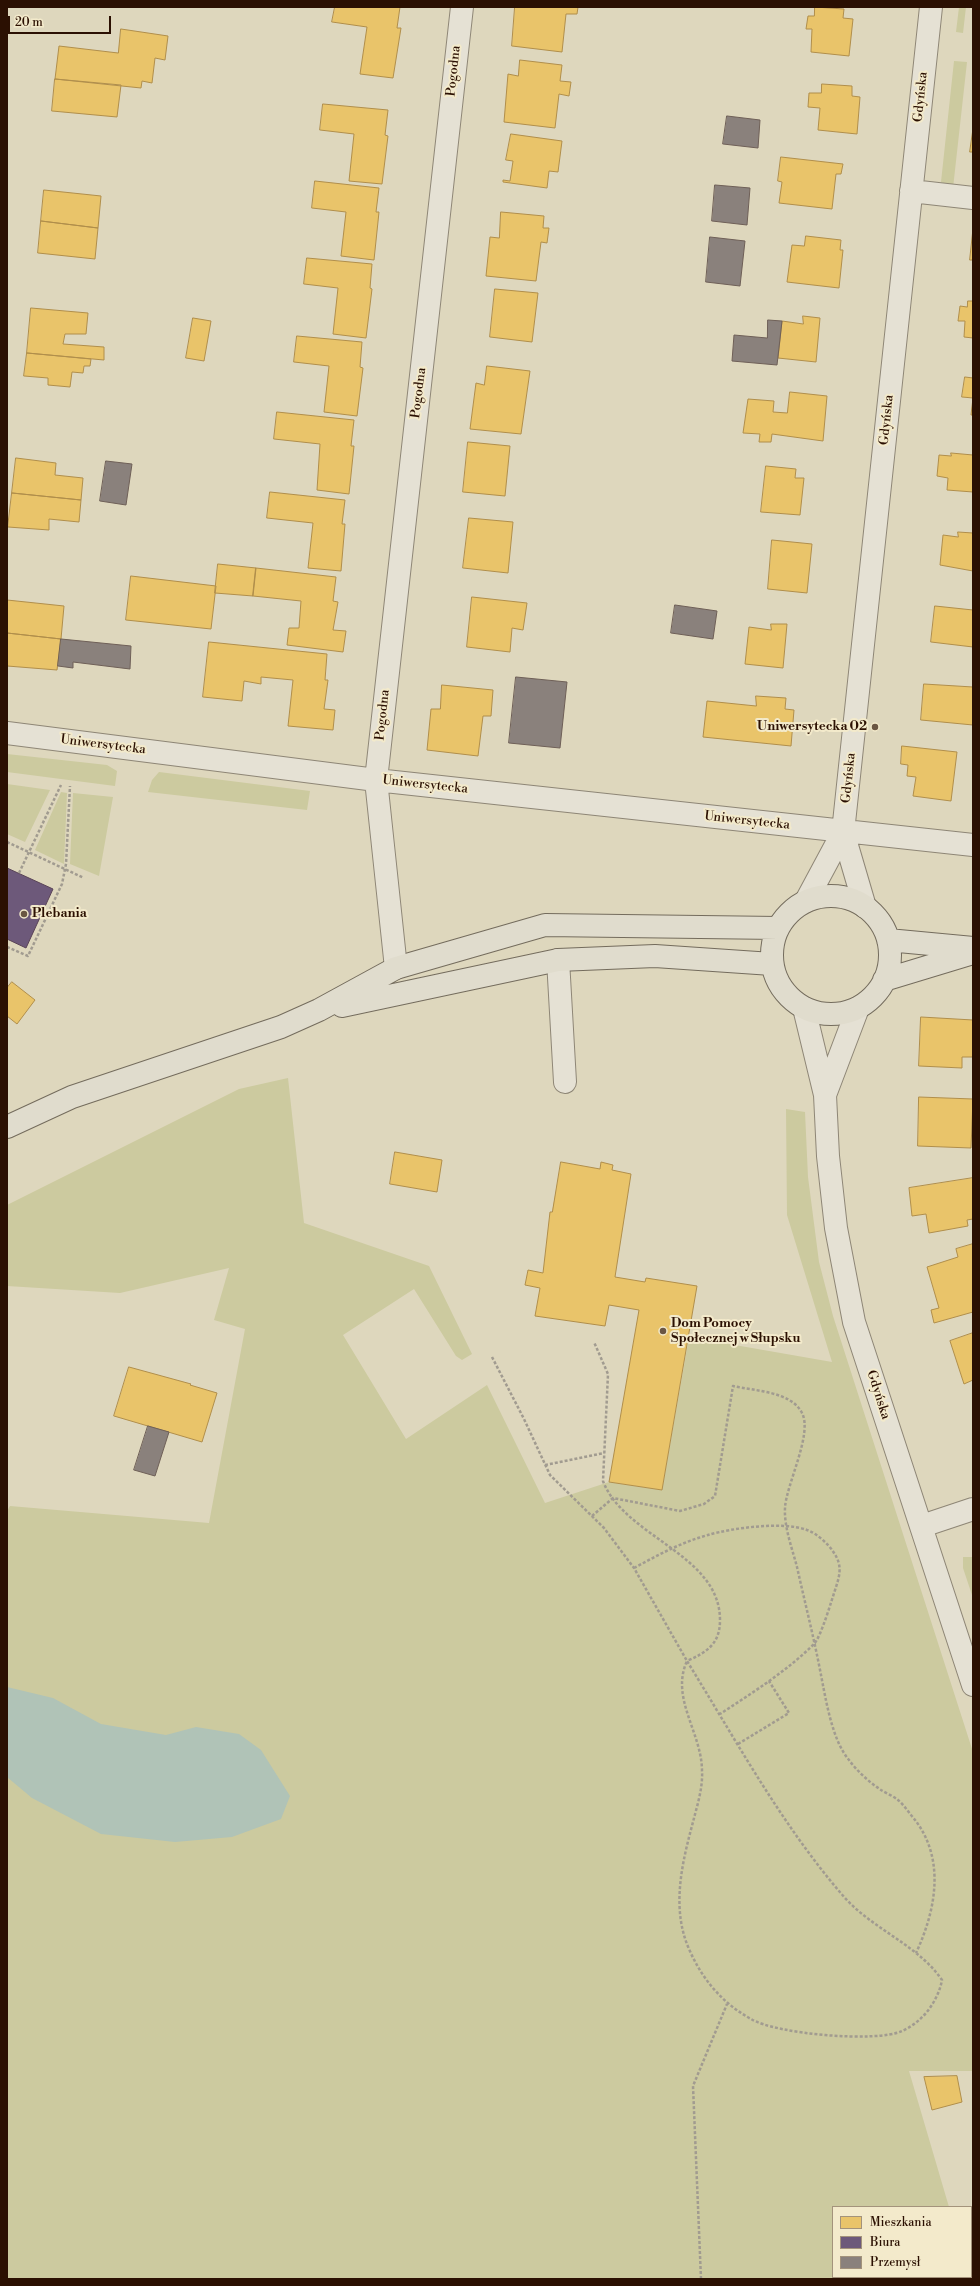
<!DOCTYPE html>
<html>
<head>
<meta charset="utf-8">
<style>
  body { margin:0 }
  #map { position:relative; width:980px; height:2286px; overflow:hidden; background:#ded7bd; font-family:"Libre Bodoni",serif }
  canvas { display:block }
  .frame { position:absolute; inset:0; border:8px solid #2b1002; pointer-events:none }
  .legend { position:absolute; left:832px; top:2206px; width:140px; height:72px; box-sizing:border-box; background:#f3eacb; border:1px solid #a3937b; margin:0; padding:5px 7px; list-style:none; font-size:12px; color:#2b1002 }
  .legend li { display:flex; align-items:center; gap:8px; height:20px }
  .legend b { width:20px; border:1px solid #a3937b }
  .scale { position:absolute; left:8px; top:16px; width:103px; height:18px; box-sizing:border-box; border:2px solid #2b1002; border-top:0; padding-left:5px; font-size:12px; line-height:14px; white-space:nowrap; color:#2b1002; -webkit-text-stroke:3px #f3eacb; paint-order:stroke }
</style>
</head>
<body>
<div id="map">
<canvas width="980" height="2286"></canvas>
<div class="frame"></div>
<ul class="legend">
<li><b style="height:11px;background:#e9c46a"></b>Mieszkania</li>
<li><b style="height:11px;background:#6d597a"></b>Biura</li>
<li><b style="height:11px;background:#8a817c"></b>Przemysł</li>
</ul>
<div class="scale">20 m</div>
</div>
<script>
const c = document.querySelector('canvas').getContext('2d');
c.lineJoin = 'round';
function fillPath(path, color) {
  c.fillStyle = color;
  c.fill(path, 'evenodd');
}
function stroke(path, color, width, dash) {
  c.strokeStyle = color;
  c.lineWidth = width;
  c.lineCap = dash ? 'butt' : 'round';
  c.setLineDash(dash || []);
  c.stroke(path);
}
function write(font, color, halo, rows, align = 'center') {
  c.font = font + ' "Libre Bodoni",serif';
  c.lineWidth = 4;
  c.setLineDash([]);
  c.textBaseline = 'middle';
  c.strokeStyle = halo;
  c.fillStyle = color;
  for (const [text, x, y, turn = 0] of rows) {
    c.save();
    c.translate(x, y);
    c.rotate((+turn || 0) * Math.PI / 180);
    c.textAlign = isNaN(turn) ? turn : align;
    if (halo) c.strokeText(text, 0, 0);
    c.fillText(text, 0, 0);
    c.restore();
  }
}
fillPath(new Path2D(`
  M959,7H966L963,33L956,32Z
  M954,61L967,62L953,188L941,182Z
  M7,754L107,765L117,771L115,786L7,772Z
  M159,772L310,791L307,810L148,792L152,780Z
  M7,784L50,790L25,842L7,834Z
  M61,792L67,793L64,864L35,850Z
  M73,793L113,797L99,876L70,864Z
  M288,1078L304,1223L429,1266L472,1354L462,1360L456,1356L414,1289L343,1335L406,1439L487,1385L545,1503L609,1482L662,1490L689,1337L832,1362L787,1215L786,1109L805,1112L808,1177L819,1262L833,1316L973,1752V2071H909L949,2207H833V2277H970V2279H7V1511L10,1506L209,1523L245,1329L214,1320L229,1268L120,1293L7,1286V1205L239,1089Z
  M963,1557H973V1598L963,1568Z`), '#ccca9f');
fillPath(new Path2D(`
  M7,1687L53,1698L101,1724L166,1735L196,1727L239,1734L261,1750L290,1796L281,1819L232,1837L175,1842L101,1834L32,1798L7,1777Z`), '#b0c3b7');
const homes = new Path2D(`
  M335,7H400L397,28H401L393,78L360,74L367,27L332,22Z
  M515,7H578L577,14H566L562,52L512,46Z
  M815,7L844,9L843,18L853,19L849,56L811,52L812,29H806L808,16H814Z
  M121,29L168,36L165,60L155,58L152,83L142,81L141,88L55,79L59,46L118,53Z
  M520,60L562,65L560,81L571,82L569,96L559,94L555,128L504,122L508,74L518,76Z
  M55,79L121,85L117,117L52,111Z
  M822,84L852,86V96L860,97L857,134L818,130L820,108L808,107L809,93H821Z
  M323,104L388,110L385,135L388,136L382,184L349,181L354,134L320,130Z
  M973,129V152H970Z
  M511,134L562,141L558,172L549,171L547,188L503,182V180L510,181L513,161L506,160Z
  M781,157L843,164L841,174H836L832,209L779,203L782,182L778,181Z
  M315,181L379,188L376,212H379L374,260L341,256L346,212L312,208Z
  M44,190L101,196L98,228L41,221Z
  M501,212L544,216L543,228H549L547,243L541,242L536,281L486,276L490,237L499,238Z
  M41,221L98,228L95,259L38,253Z
  M973,229V260H970Z
  M806,236L841,240L840,250H843L839,288L787,282L792,245L804,246Z
  M307,258L372,264L370,288L372,289L366,338L333,334L338,288L304,284Z
  M495,289L538,293L532,342L490,337Z
  M968,301H973V338L964,337L965,321H958L960,306L967,307Z
  M31,308L88,313L86,334H65L63,344L104,347V360L27,353Z
  M803,316L820,318L816,362L778,358L782,321L803,324Z
  M193,318L211,321L204,361L186,358Z
  M297,336L362,342L360,367L363,368L357,416L324,412L329,366L294,362Z
  M27,353L91,359L90,366H84L83,373L72,372L70,387L48,385V378L24,376Z
  M487,366L530,371L521,434L470,429L476,383L484,385Z
  M965,377L973,378V415H971L973,398L962,397Z
  M790,392L827,396L823,441L772,434L771,442H759L760,434L743,433L748,399L774,401L773,412L787,413Z
  M277,412L354,420L351,446H354L349,494L317,490L320,444L274,439Z
  M468,442L510,446L505,496L463,492Z
  M951,453L973,455V492L947,490L948,478L937,476L939,455L951,456Z
  M16,458L56,463L55,475L83,478L81,500L12,493Z
  M766,466L796,469L795,478H804L800,515L761,512Z
  M270,492L345,500L342,524H345L341,571L308,568L313,523L267,518Z
  M12,493L81,500L79,522L49,519V530L8,527Z
  M469,518L513,522L508,573L463,568Z
  M958,532L973,533V571L940,565L943,535L958,537Z
  M772,540L812,544L807,593L768,589Z
  M218,564L256,568L253,596L215,593Z
  M256,568L336,577L333,601L338,602L333,630L346,631L343,652L287,645L289,628H299L301,601L253,596Z
  M131,576L216,586L211,629L126,620Z
  M472,597L527,603L523,630L512,628L510,652L467,647Z
  M7,600L64,606L61,639L7,633Z
  M935,606L973,610V647L931,642Z
  M771,624H787L783,668L745,664L749,627L771,630Z
  M7,633L61,639L57,670L7,666Z
  M209,642L327,654L325,680H328L324,709L335,710L333,730L288,726L293,680L261,677V684L244,681L242,701L203,697Z
  M924,684L973,687V725L921,720Z
  M442,685L493,690L491,716H483L478,756L427,750L431,709H440Z
  M756,696L786,698L785,709L794,710L791,746L703,737L707,701L756,706Z
  M902,746L957,752L951,801L913,796L916,777L907,776L908,765L901,764Z
  M12,982L35,1000L17,1024L7,1016V988Z
  M921,1017L973,1020V1057H962V1068L919,1066Z
  M919,1097L973,1099L971,1148L918,1146Z
  M395,1152L442,1160L437,1192L390,1184Z
  M561,1162L600,1169L601,1162L613,1165L612,1170L631,1174L615,1277L645,1282L646,1278L697,1286L662,1490L609,1482L639,1310L609,1305L605,1326L535,1316L540,1288L525,1285L528,1270L543,1273L550,1212H552Z
  M973,1178V1219L967,1220L968,1226L929,1233L926,1214L912,1216L909,1188Z
  M973,1244V1312L934,1323L931,1310L939,1308L927,1267L958,1257L956,1249Z
  M973,1333V1380L964,1384L950,1341Z
  M129,1367L191,1384L190,1385L217,1393L202,1442L114,1416Z
  M957,2076L962,2102L932,2110L924,2077Z`);
fillPath(homes, '#e9c46a');
stroke(homes, '#b08e4b', 1);
const offices = new Path2D(`
  M7,868L53,889L26,948L7,939Z`);
fillPath(offices, '#6d597a');
stroke(offices, '#594356', 1);
const industry = new Path2D(`
  M727,116L760,120L758,148L723,144Z
  M715,185L750,188L747,225L712,221Z
  M710,237L745,241L740,286L706,282Z
  M768,320L782,321L777,365L732,361L734,335L767,338Z
  M106,461L132,464L126,505L100,501Z
  M675,605L717,611L713,639L671,633Z
  M61,639L131,646L130,669L73,662V668L58,666Z
  M516,677L567,682L560,748L509,743Z
  M148,1426L169,1432L155,1476L134,1470Z`);
fillPath(industry, '#8a817c');
stroke(industry, '#6e5f57', 1);
const minor = new Path2D(`
  M911,191L973,198
  M7,733L376,780L973,845
  M843,832L865,907
  M806,901L843,832L931,7
  M558,960L565,1082
  M396,968L376,780L462,7
  M804,1008L825,1095L828,1156L836,1228L854,1322L973,1685
  M825,1095L858,1008
  M922,1526L973,1509`);
const major = new Path2D(`
  M772 955a59 59 0 1 1 118 0a59 59 0 1 1-118 0Z
  M888,940L973,948
  M884,980L973,953
  M342,1006L558,960L655,956L772,964
  M7,1127L72,1097L281,1027L319,1010L396,968L545,925L778,928`);
stroke(minor, '#8e8676', 24);
stroke(major, '#746c5d', 24);
stroke(new Path2D(`
  M7,842L84,878
  M19,873L61,785
  M7,947L28,956L62,884L66,864L70,786
  M492,1357L524,1419L550,1475L604,1528L634,1568L687,1661C670,1698 702,1733 702,1771C703,1788 697,1806 693,1822C682,1863 671,1908 689,1949C702,1979 722,2003 751,2019C776,2034 876,2043 902,2031C923,2022 938,2001 942,1980C918,1945 874,1930 845,1898C783,1827 737,1742 687,1661C707,1652 720,1644 720,1620C720,1554 624,1537 603,1481L608,1374L594,1342
  M545,1465L604,1453
  M592,1516L613,1498L680,1511L704,1504L715,1496L733,1386C754,1391 791,1391 802,1413C813,1434 786,1485 785,1508C784,1527 792,1548 797,1567C805,1603 814,1638 821,1675C826,1700 832,1740 849,1760C857,1771 869,1782 881,1790C886,1793 893,1796 898,1800C903,1804 907,1810 911,1815C946,1855 937,1908 916,1953
  M634,1568C658,1555 682,1542 708,1535C732,1528 784,1521 807,1530C816,1533 823,1540 829,1546C841,1561 842,1569 836,1587C832,1599 821,1637 814,1644C787,1671 752,1693 720,1714
  M738,1744L789,1713L769,1681
  M701,2279L693,2086L727,2004`), '#a19b90', 2.5, [3, 2]);
stroke(minor, '#e5e1d4', 22);
stroke(major, '#e0dccd', 22);
for (const [x, y, r, color] of [
  [875,727,4,"#6a5643"],
  [24,914,4,"#6a5643"],
  [663,1331,4,"#6a5643"]
]) {
  const dot = new Path2D();
  dot.arc(x, y, r, 0, 2 * Math.PI);
  c.fillStyle = color;
  c.fill(dot);
  stroke(dot, '#f3eacb', 1.5);
}
write('13px', '#2b1002', '#f3eacb', [
  ["Pogodna",454,71,-84],
  ["Gdyńska",921,97,-84],
  ["Pogodna",419,393,-83],
  ["Gdyńska",887,420,-84],
  ["Pogodna",383,715,-84],
  ["Uniwersytecka",103,745,7],
  ["Gdyńska",849,778,-84],
  ["Uniwersytecka",425,785,6],
  ["Uniwersytecka",747,821,6],
  ["Gdyńska",878,1395,72]
]);
write('bold 13px', '#2b1002', '#f3eacb', [
  ["Uniwersytecka 02",867,727,"right"],
  ["Plebania",32,914],
  ["Dom Pomocy",671,1324],
  ["Społecznej w Słupsku",671,1339]
], 'left');
</script>
</body>
</html>
